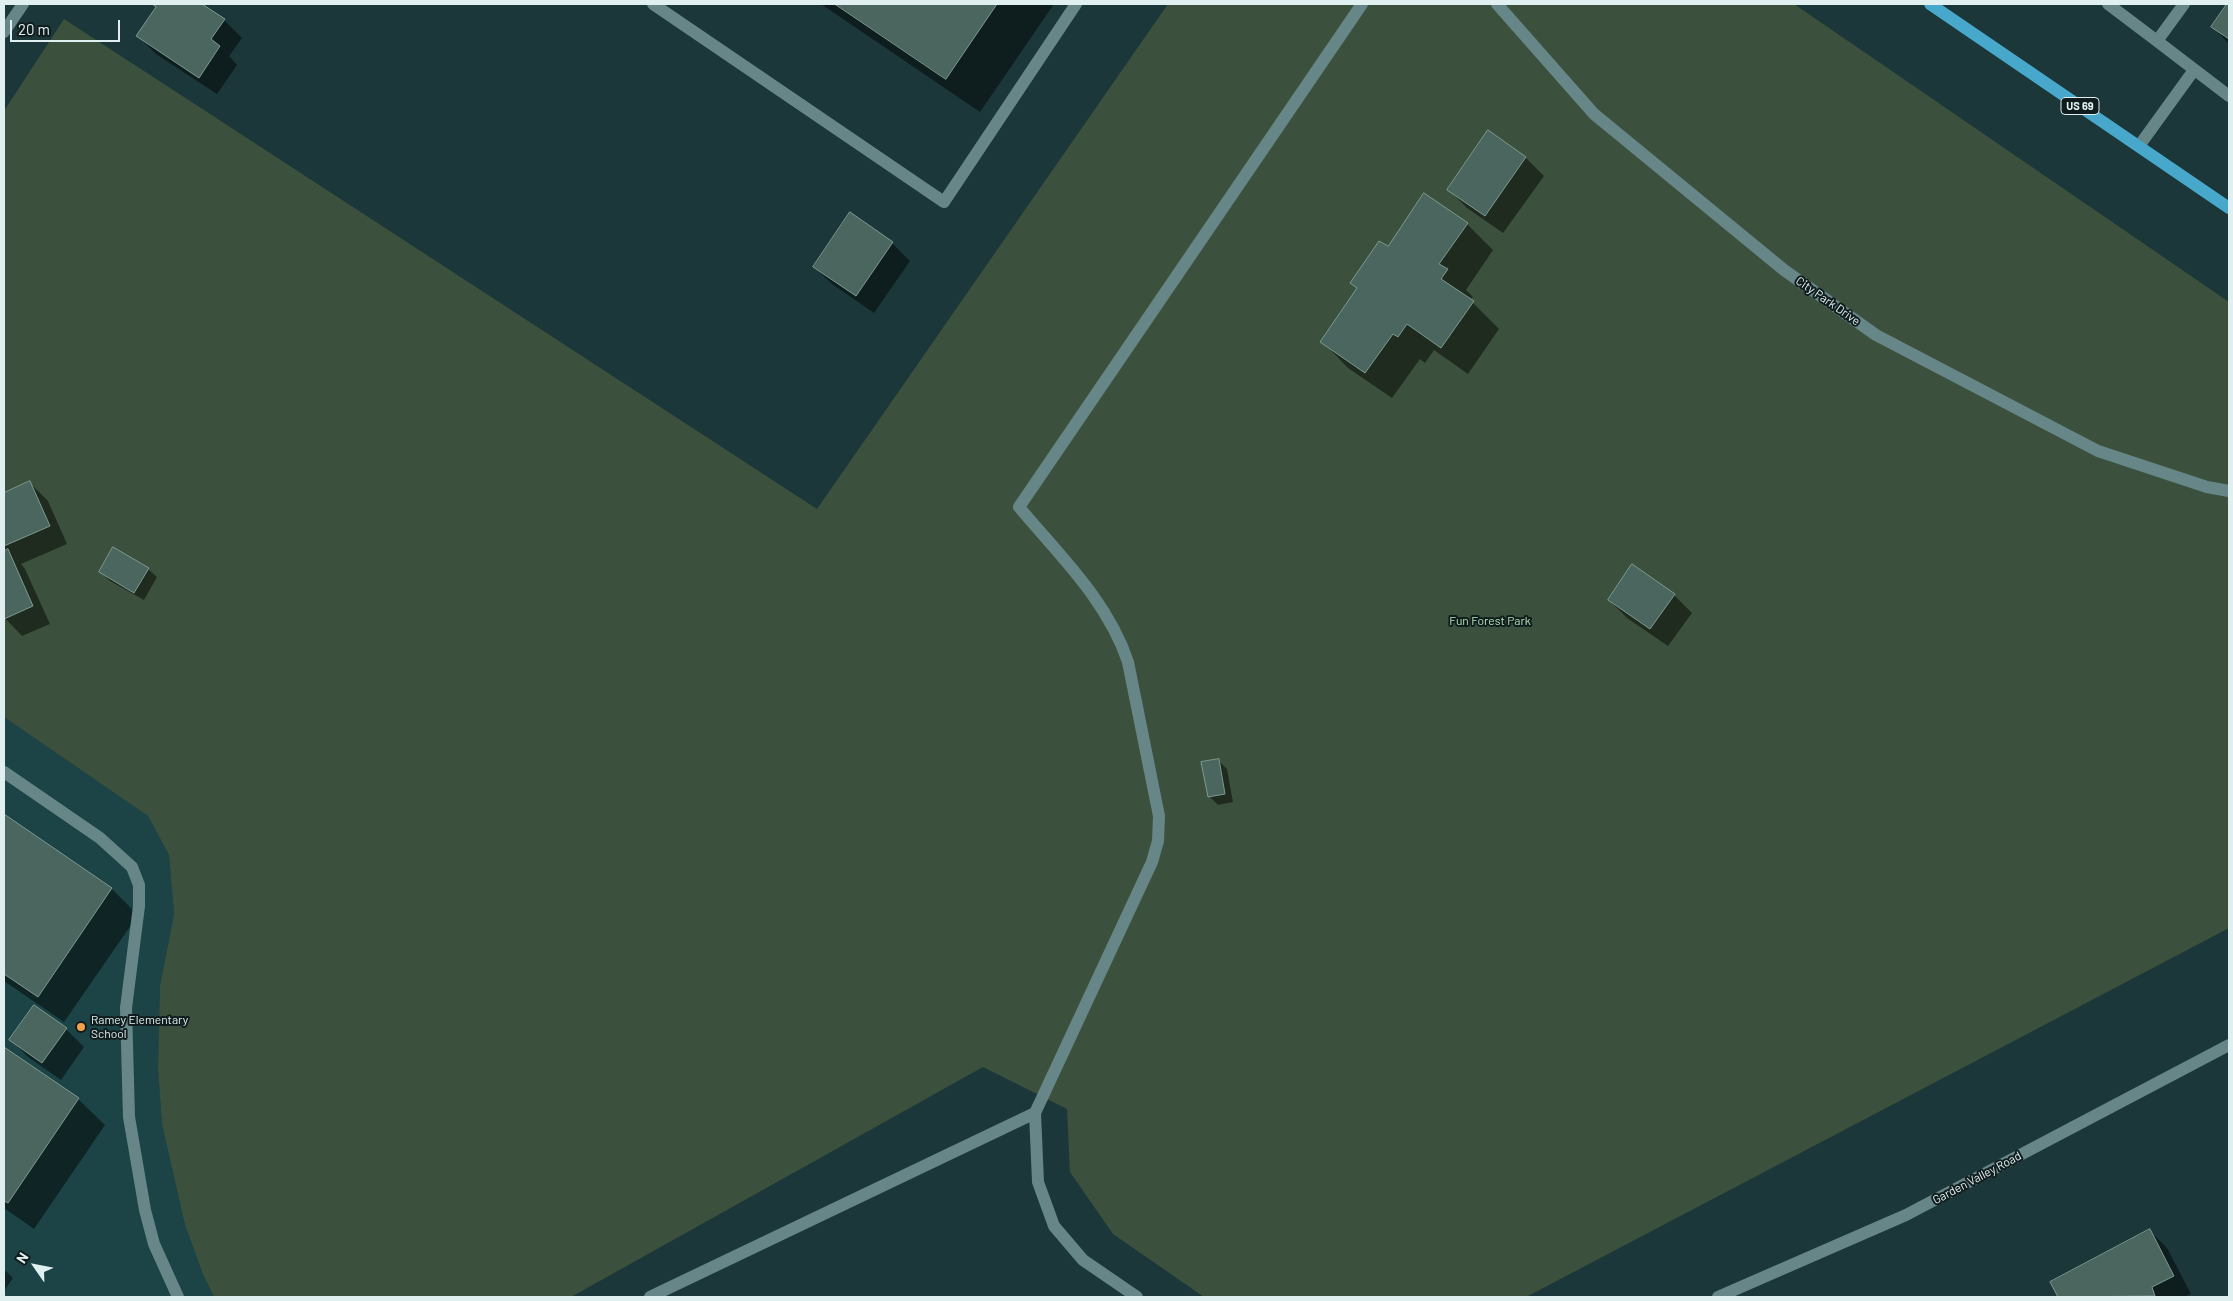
<!DOCTYPE html>
<html>
<head>
<meta charset="utf-8">
<style>
  body { margin:0 }
  #map { position:relative; width:2233px; height:1301px; overflow:hidden; background:#1b3739; font-family:Barlow,sans-serif }
  canvas { display:block }
  .frame { position:absolute; inset:0; border:5px solid #e0f0f1; pointer-events:none }
  .north { position:absolute; left:10px; top:1241px; width:50px; height:50px; -webkit-text-stroke:4px #101c1d; paint-order:stroke; rotate:303deg; font-size:14px; font-weight:700; line-height:20px; text-align:center; color:#e0f0f1 }
  .north::after { content:''; display:block; margin:auto; width:18px; height:22px; background:#e0f0f1; clip-path:polygon(50% 0,100% 100%,50% 72%,0 100%) }
  .scale { position:absolute; left:10px; top:20px; width:110px; height:22px; box-sizing:border-box; border:2px solid #e0f0f1; border-top:0; padding-left:6px; font-size:15px; line-height:18px; white-space:nowrap; color:#e0f0f1; -webkit-text-stroke:4px #101c1d; paint-order:stroke }
</style>
</head>
<body>
<div id="map">
<canvas width="2233" height="1301"></canvas>
<div class="frame"></div>
<div class="north">N</div>
<div class="scale">20 m</div>
</div>
<script>
const c = document.querySelector('canvas').getContext('2d');
c.lineJoin = 'round';
function fillPath(path, color) {
  c.fillStyle = color;
  c.fill(path, 'evenodd');
}
function stroke(path, color, width, dash) {
  c.strokeStyle = color;
  c.lineWidth = width;
  c.lineCap = dash ? 'butt' : 'round';
  c.setLineDash(dash || []);
  c.stroke(path);
}
function write(font, color, halo, rows, align = 'center') {
  c.font = font + ' Barlow,sans-serif';
  c.lineWidth = 4;
  c.setLineDash([]);
  c.textBaseline = 'middle';
  c.strokeStyle = halo;
  c.fillStyle = color;
  for (const [text, x, y, turn = 0] of rows) {
    c.save();
    c.translate(x, y);
    c.rotate((+turn || 0) * Math.PI / 180);
    c.textAlign = isNaN(turn) ? turn : align;
    if (halo) c.strokeText(text, 0, 0);
    c.fillText(text, 0, 0);
    c.restore();
  }
}
fillPath(new Path2D(`
  M4,717L148,816L169,855L174,914L160,986L158,1068L162,1124L185,1225L203,1274L214,1297H4Z`), '#1c4446');
fillPath(new Path2D(`
  M1168,4H1794L2229,302V928L1526,1297H1204L1113,1234L1070,1172L1067,1109L983,1067L571,1297H214L203,1274L185,1225L162,1124L158,1068L160,986L174,914L169,855L148,816L4,717V111L64,19L817,509Z`), '#3c513d');
fillPath(new Path2D(`
  M153,4H200L224,20L242,38L229,56L237,65L217,94L156,54L138,36L157,8Z
  M821,4H1054L980,112Z
  M2229,4V44L2213,27Z
  M1488,132L1526,158L1544,176L1503,233L1467,208L1449,190Z
  M1467,224L1493,250L1466,290L1473,297L1470,300L1499,329L1468,374L1434,350L1425,363L1420,359L1392,398L1348,368L1322,341L1388,248Z
  M892,243L910,261L874,313L832,284L814,267Z
  M30,483L48,501L67,544L21,564L25,569L50,624L22,636L4,617V553L5,552L4,550V494Z
  M1632,566L1674,595L1692,613L1668,646L1627,618L1609,600Z
  M148,569L157,577L144,600L110,581L101,572Z
  M1218,760L1227,769L1233,802L1218,805L1209,796Z
  M4,815L111,888L138,915L64,1022L4,981Z
  M66,1029L84,1047L61,1080L28,1057L11,1040Z
  M4,1049L78,1099L105,1125L34,1229L4,1208Z
  M2149,1230L2167,1248L2191,1294L2184,1297H2059L2052,1283Z
  M4,1269L13,1278L4,1291Z`), '#0007');
const building = new Path2D(`
  M152,4H202L225,19L211,39L220,46L199,78L136,36L156,7Z
  M835,4H997L946,79Z
  M2227,4H2229V39L2211,27Z
  M1488,130L1526,157L1485,216L1447,190Z
  M1424,193L1468,223L1439,264L1448,269L1441,279L1474,301L1441,348L1407,324L1398,337L1393,334L1365,373L1320,342L1357,288L1350,283L1379,241L1388,246Z
  M850,212L893,242L856,296L813,267Z
  M30,481L50,526L4,546V493Z
  M113,547L149,568L134,593L99,572Z
  M8,549L33,606L4,619V551Z
  M1632,564L1675,594L1650,629L1608,600Z
  M1219,759L1225,794L1208,797L1201,762Z
  M4,814L112,888L38,997L4,974Z
  M34,1005L67,1028L42,1063L9,1040Z
  M4,1047L79,1098L8,1203L4,1201Z
  M2150,1229L2174,1276L2152,1287L2155,1296L2058,1297L2050,1282Z`);
fillPath(building, '#4b665e');
stroke(building, '#7c9990', 1);
stroke(new Path2D(`
  M653,4L944,202L1076,4
  M1497,4L1594,114L1784,270L1876,335L2098,451L2207,487L2229,491
  M2108,4L2157,41
  M2184,4L2157,41L2229,96
  M4,32L23,4
  M2139,146L2194,70
  M4,772L100,838L132,867L139,885V906L126,1008L129,1117L145,1210L154,1244L178,1297
  M650,1297L1035,1113
  M1137,1297L1083,1260L1054,1226L1038,1182L1035,1113L1152,862L1158,841L1159,816L1128,662C1108,601 1059,555 1019,507L1362,4
  M1718,1297L1906,1215L2229,1045`), '#678688', 12);
stroke(new Path2D(`
  M1930,4L2229,208`), '#48a8cb', 12);
for (const [x, y, r, color] of [
  [81,1027,5,"#f9a04c"]
]) {
  const dot = new Path2D();
  dot.arc(x, y, r, 0, 2 * Math.PI);
  c.fillStyle = color;
  c.fill(dot);
  stroke(dot, '#101c1d', 2);
}
for (const [x, y, w] of [
  [2080,106,38]
]) {
  const box = new Path2D();
  box.roundRect(x - w / 2, y - 8.5, w, 17, 4);
  c.fillStyle = '#101c1d';
  c.fill(box);
  stroke(box, '#e0f0f1', 1);
}
write('bold 11px', '#e0f0f1', null, [
  ["US 69",2080,106]
]);
write('12px', '#e0f0f1', '#101c1d', [
  ["City Park Drive",1828,301,35],
  ["Garden Valley Road",1977,1178,-28]
]);
write('12px', '#b2e2b4', '#101c1d', [
  ["Fun Forest Park",1490,621]
]);
write('12px', '#e0f0f1', '#101c1d', [
  ["Ramey Elementary",91,1020],
  ["School",91,1034]
], 'left');
</script>
</body>
</html>
